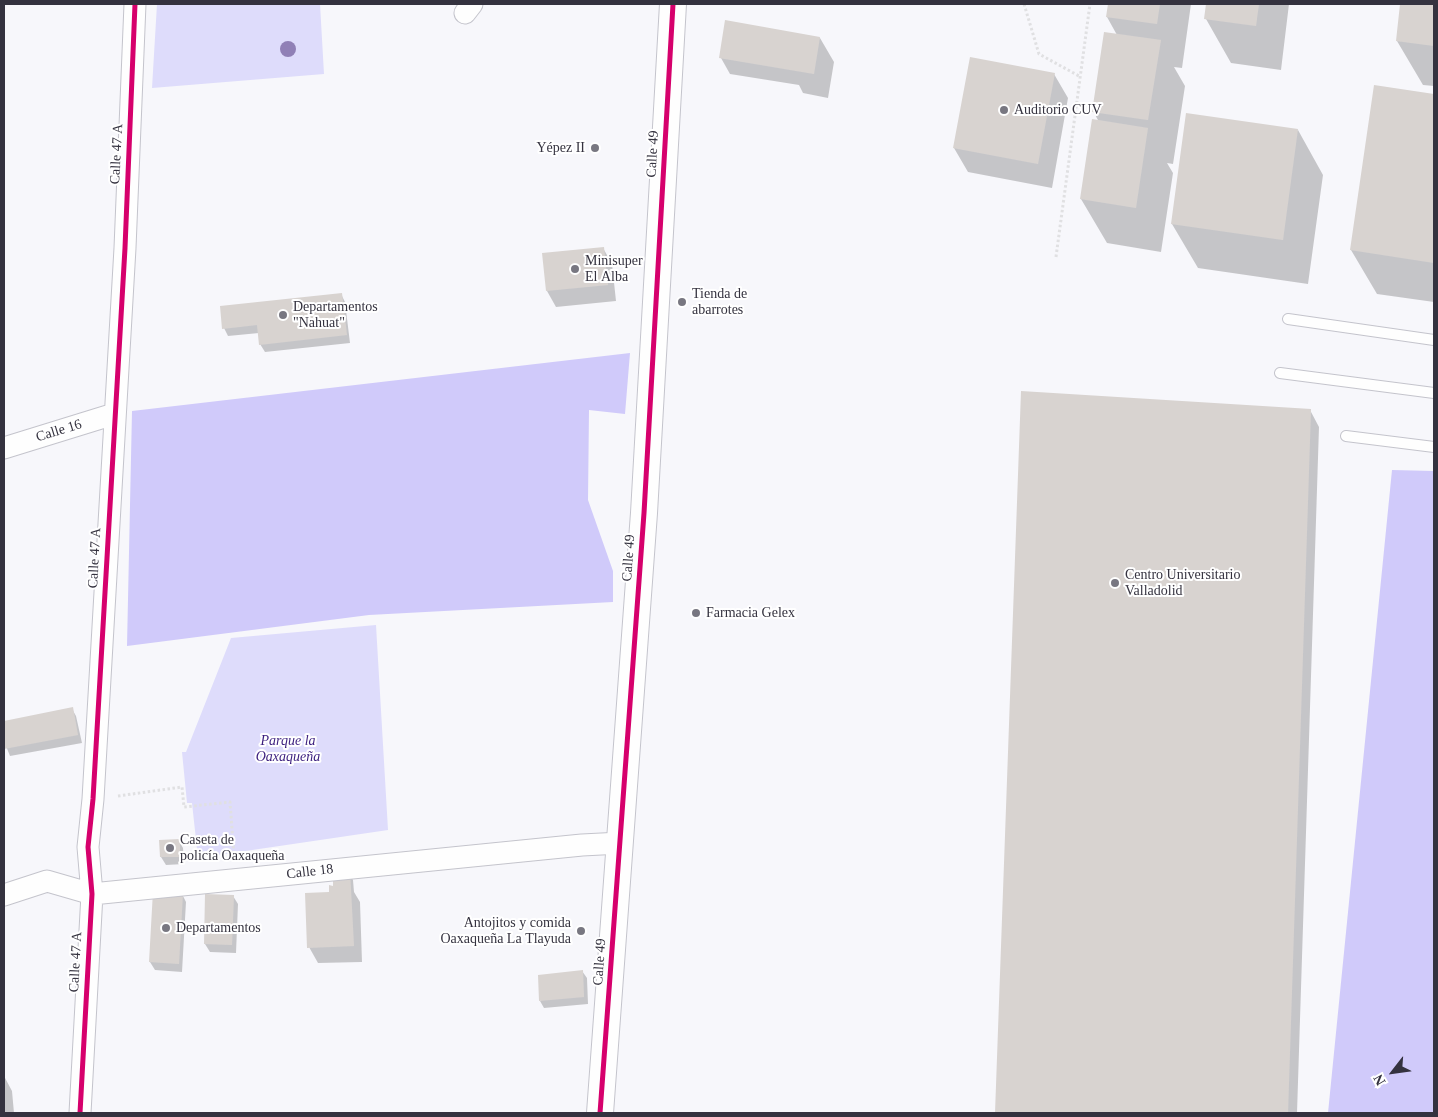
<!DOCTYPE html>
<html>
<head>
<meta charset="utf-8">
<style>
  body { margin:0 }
  #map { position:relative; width:1438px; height:1117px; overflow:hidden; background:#f7f7fb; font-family:"Times New Roman",serif }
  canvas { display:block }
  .frame { position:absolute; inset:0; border:5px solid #34323f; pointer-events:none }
  .north { position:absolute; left:1368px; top:1047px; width:50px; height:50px; -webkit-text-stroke:4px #fff; paint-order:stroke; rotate:240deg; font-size:14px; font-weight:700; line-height:20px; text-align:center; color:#34323f }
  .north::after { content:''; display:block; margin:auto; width:18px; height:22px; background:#34323f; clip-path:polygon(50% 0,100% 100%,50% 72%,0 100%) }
</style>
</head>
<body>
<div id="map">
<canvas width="1438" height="1117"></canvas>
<div class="frame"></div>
<div class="north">N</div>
</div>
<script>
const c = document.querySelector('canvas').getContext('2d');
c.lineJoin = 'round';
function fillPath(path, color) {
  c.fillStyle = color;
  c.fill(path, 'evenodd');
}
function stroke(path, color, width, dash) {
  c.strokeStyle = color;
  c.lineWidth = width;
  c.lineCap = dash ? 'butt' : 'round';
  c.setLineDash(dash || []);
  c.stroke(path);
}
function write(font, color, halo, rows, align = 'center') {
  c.font = font + ' "Times New Roman",serif';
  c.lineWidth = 4;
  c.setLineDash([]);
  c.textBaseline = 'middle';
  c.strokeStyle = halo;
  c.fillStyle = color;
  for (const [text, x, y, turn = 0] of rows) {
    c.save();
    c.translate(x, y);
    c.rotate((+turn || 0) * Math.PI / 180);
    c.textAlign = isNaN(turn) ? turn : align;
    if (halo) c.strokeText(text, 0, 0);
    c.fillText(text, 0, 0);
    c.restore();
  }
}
fillPath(new Path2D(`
  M157,4H320L324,74L152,88Z
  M376,625L388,830L198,858L192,803H187L182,752H186L231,638Z`), '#dedcfb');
fillPath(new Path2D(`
  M630,353L625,414L589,410L588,500L613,571V602L369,615L127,646L132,411Z
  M1392,470L1434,471V1113H1328Z`), '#d0cafa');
fillPath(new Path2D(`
  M1109,4H1191L1182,68L1174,67L1185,86L1173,164L1167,163L1173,173L1161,252L1107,243L1081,199L1099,122L1093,111L1117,35L1107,17Z
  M1208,4H1289L1281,70L1231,63L1206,19Z
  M1401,4H1434V86L1423,85L1397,41Z
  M820,38L834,62L828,98L803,93L799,85L730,74L721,58Z
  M1054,74L1068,98L1052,188L968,172L954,148Z
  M1375,86L1434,95V302L1377,294L1351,250Z
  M1298,130L1323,175L1308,284L1198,268L1172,224Z
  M603,248L612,264L616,301L556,307L547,291L544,255Z
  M341,294L345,302L350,343L265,352L260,344L259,333L228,336L224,328Z
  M1022,392L1310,410L1319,427L1297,1113H996Z
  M72,709L76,716L82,743L10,756L4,741V722Z
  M161,841H179L183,848L184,864L166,865L161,857Z
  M349,873L353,880L354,892L360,902L362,962L318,963L309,947L330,893Z
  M154,893L182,894L186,902L182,972L155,970L150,962Z
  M233,896L238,904L236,953L210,952L205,944Z
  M582,971L587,978L588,1004L544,1008L540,1001Z
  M4,1076L12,1091L14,1113H4Z`), '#0003');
fillPath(new Path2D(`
  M1108,4H1160L1157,24L1106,17Z
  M1206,4H1259L1256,26L1204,19Z
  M1400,4H1434V46L1396,41Z
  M725,20L820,37L814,74L719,58Z
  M1104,32L1161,40L1148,120L1092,112Z
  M970,57L1055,73L1038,164L953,148Z
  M1374,85L1434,94V263L1350,250Z
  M1186,113L1298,129L1283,240L1171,224Z
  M1092,119L1148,128L1136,208L1080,199Z
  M604,247L608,285L546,291L542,253Z
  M342,293L347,335L259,345L257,325L222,329L220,306Z
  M1021,391L1311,409L1288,1113H995Z
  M73,707L78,735L4,749V721Z
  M180,839V857H160L159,840Z
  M350,871L354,946L307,948L305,893L329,892V885L333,886V873Z
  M153,891L183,893L179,964L149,962Z
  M205,894L234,895L232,945L204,944Z
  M583,970L584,997L539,1001L538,975Z`), '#d8d3d0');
const service = new Path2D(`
  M1288,319L1434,340
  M1280,373L1434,393
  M1346,436L1434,447`);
const minor = new Path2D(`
  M465,13L472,4
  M4,448L114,414
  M4,895L47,881L92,894L582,845L621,843
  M80,1113L92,894L88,847L93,799L125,248L135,4`);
const tertiary = new Path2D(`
  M600,1113L644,513L673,4`);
stroke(service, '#c4c4cc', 12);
stroke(minor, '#c4c4cc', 23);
stroke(tertiary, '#c4c4cc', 28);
stroke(new Path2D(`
  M1024,4L1039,54L1079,76
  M1056,257L1090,4
  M118,796L182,787L184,807L230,802L234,856`), '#e0e0e2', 3, [2.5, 2.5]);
stroke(service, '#fefefe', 10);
stroke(minor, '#fefefe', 21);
stroke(tertiary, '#fefefe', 26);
stroke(new Path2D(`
  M80,1113L92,894L88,847L93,799L125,248L135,4
  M600,1113L644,513L673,4`), '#d6006c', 5);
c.fillStyle = '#9080b6';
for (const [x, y] of [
  [288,49]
]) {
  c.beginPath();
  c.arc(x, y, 8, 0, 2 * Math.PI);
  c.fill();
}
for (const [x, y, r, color] of [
  [1004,110,5,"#787781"],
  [595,148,5,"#787781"],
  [575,269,5,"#787781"],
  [682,302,5,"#787781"],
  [283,315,5,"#787781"],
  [1115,583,5,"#787781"],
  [696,613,5,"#787781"],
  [170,848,5,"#787781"],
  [166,928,5,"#787781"],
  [581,931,5,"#787781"]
]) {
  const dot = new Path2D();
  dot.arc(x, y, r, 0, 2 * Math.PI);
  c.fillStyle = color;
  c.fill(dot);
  stroke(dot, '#fff', 2);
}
write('14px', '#34323f', '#fff', [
  ["Auditorio CUV",1014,110],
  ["Yépez II",585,148,"right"],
  ["Minisuper",585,261],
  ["El Alba",585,277],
  ["Tienda de",692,294],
  ["abarrotes",692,310],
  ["Departamentos",293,307],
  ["\"Nahuat\"",293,323],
  ["Centro Universitario",1125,575],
  ["Valladolid",1125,591],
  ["Farmacia Gelex",706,613],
  ["Caseta de",180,840],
  ["policía Oaxaqueña",180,856],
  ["Antojitos y comida",571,923,"right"],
  ["Oaxaqueña La Tlayuda",571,939,"right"],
  ["Departamentos",176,928]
], 'left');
write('14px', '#34323f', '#fff', [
  ["Calle 47 A",117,154,-87],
  ["Calle 49",653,154,-87],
  ["Calle 16",59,431,-17],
  ["Calle 47 A",95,558,-87],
  ["Calle 49",629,558,-86],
  ["Calle 18",310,872,-7],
  ["Calle 47 A",76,962,-87],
  ["Calle 49",600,962,-86]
]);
write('italic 14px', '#3b1e7e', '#fff', [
  ["Parque la",288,741],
  ["Oaxaqueña",288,757]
]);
</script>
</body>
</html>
